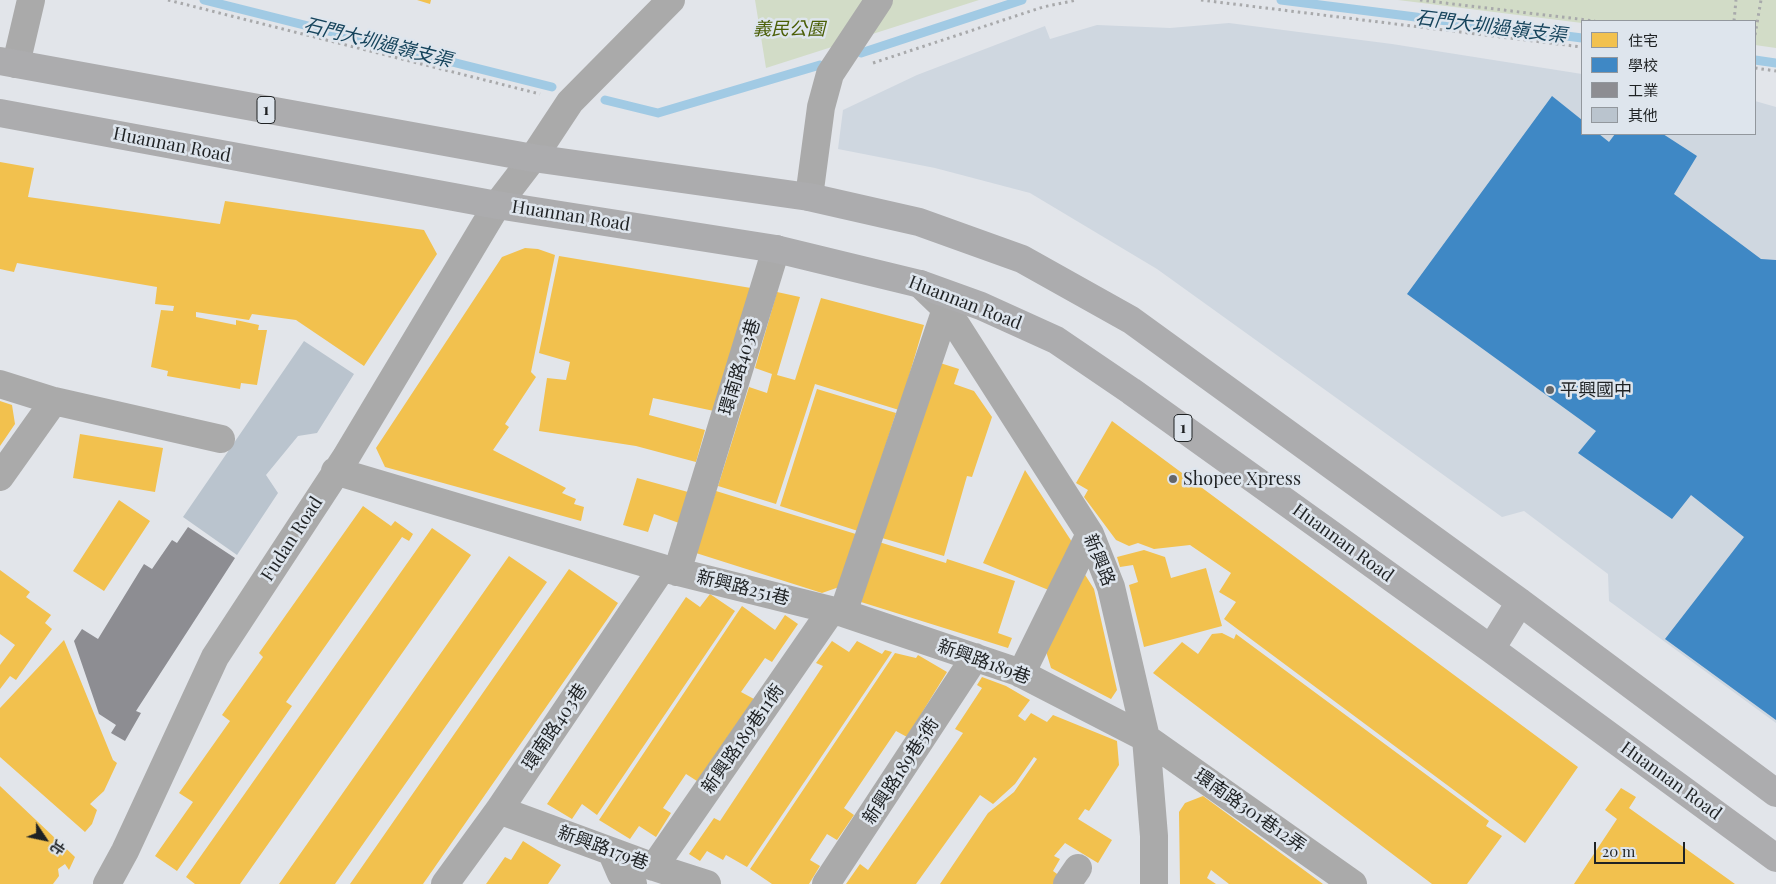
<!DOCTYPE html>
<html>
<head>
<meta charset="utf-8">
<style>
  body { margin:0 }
  #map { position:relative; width:1776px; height:884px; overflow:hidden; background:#e2e5ea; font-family:"Playfair Display","Noto Sans TC",serif }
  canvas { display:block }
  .legend { position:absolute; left:1581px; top:20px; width:175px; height:115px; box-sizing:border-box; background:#dee5ed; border:1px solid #92979d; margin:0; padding:6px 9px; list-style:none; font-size:15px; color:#1f2224 }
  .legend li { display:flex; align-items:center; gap:10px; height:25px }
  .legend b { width:25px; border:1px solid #92979d }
  .north { position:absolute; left:20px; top:814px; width:50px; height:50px; -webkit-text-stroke:4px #dee5ed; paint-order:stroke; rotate:124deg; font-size:14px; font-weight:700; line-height:20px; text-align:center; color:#1f2224 }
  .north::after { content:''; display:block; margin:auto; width:18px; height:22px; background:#1f2224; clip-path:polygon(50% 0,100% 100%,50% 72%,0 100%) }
  .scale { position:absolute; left:1594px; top:842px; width:91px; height:22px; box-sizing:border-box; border:2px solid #1f2224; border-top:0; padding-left:6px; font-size:15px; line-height:18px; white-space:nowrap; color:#1f2224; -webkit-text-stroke:4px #dee5ed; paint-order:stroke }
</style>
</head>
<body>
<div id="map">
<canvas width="1776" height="884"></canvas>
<ul class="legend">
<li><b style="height:14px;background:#f2c14e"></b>住宅</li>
<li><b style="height:14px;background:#3f88c5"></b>學校</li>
<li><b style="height:14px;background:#8d8d92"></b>工業</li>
<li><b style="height:14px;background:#bac4ce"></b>其他</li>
</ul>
<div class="north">北</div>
<div class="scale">20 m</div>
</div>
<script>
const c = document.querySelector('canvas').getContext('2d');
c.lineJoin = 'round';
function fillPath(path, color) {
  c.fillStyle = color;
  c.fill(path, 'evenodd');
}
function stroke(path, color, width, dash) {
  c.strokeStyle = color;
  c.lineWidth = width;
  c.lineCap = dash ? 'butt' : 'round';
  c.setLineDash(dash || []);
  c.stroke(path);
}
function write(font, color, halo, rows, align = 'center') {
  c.font = font + ' "Playfair Display","Noto Sans TC",serif';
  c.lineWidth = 5;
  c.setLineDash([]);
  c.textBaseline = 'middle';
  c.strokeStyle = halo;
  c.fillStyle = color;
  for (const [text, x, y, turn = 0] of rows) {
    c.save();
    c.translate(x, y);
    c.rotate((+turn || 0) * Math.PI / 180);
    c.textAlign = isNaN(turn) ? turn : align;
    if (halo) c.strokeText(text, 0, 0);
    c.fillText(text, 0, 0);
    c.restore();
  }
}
fillPath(new Path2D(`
  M1229,23L1392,44L1582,74V134H1755V101L1776,107V723L1609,601L1608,574L1524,511L1502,517L1157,269L1030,193L935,168L838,149L843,110L917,75L1045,26L1050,39L1097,25L1170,28Z`), '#cfd7e0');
fillPath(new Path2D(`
  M755,0H979L766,68Z
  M1398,0H1776V48L1755,45V21H1582V23Z`), '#d2dcc7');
fillPath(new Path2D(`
  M417,0H431L430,4Z
  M0,162L34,168L28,197L220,224L225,201L424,230L437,254L364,366L296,320L252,314L249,320L196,312V317L236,325V320L259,325L258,330H267L257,385L241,383L240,389L167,376L168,371L151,367L161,310L173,311L174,306L155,304L157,287L17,263L14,272L0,269Z
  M525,248L538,249L555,255L531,372L536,377L505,424L509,427L493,450L566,488L562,493L576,499L574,504L584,507L581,521L385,467L376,448L502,257Z
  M559,256L751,288L714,411L653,398L649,415L705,430L696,462L636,446L539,431L547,378L566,380L570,362L539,353Z
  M777,292L800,297L777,375L795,380L821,298L924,325L899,410L815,384L776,504L718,486L749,387L767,393L772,374L755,368Z
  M937,362L959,369L954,384L974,391L992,417L972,477L967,476L944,556L882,538Z
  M817,389L896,413L858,531L780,506Z
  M0,401L12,405L15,424L0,446Z
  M1112,421L1578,767L1525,843L1224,619L1236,602L1219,592L1231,573L1190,545L1154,549L1138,543L1129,546L1116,540L1084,497L1088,490L1076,483Z
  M80,434L163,448L155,492L73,478Z
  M1025,470L1072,542L1051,591L983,563Z
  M637,478L688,492L679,523L654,514L648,532L623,525Z
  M716,491L859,535L842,586L822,593L696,553Z
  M119,500L150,521L104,591L73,571Z
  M363,506L391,526L395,521L413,534L409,541L402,537L286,702L292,706L177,871L155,856L193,802L179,793L230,721L222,715L263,657L259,653Z
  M432,528L471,555L240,884H195L186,877Z
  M879,542L946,563L947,559L1015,581L998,633L1012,638L1008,648L861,602Z
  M1144,550L1165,557L1171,578L1206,568L1222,626L1144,647L1129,585L1138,582L1133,565L1120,567L1117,557Z
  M509,556L547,582L335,884H279Z
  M569,569L618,603L606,621L423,884H350Z
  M0,570L30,592L26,597L51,615L45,623L52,629L16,680L10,676L0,689V665L15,645L0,634Z
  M1082,570L1094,589L1117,690L1111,699L1051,668L1045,648Z
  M710,594L735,611L597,815L582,804L572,819L547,804L686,597L700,607Z
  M742,606L775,630L785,615L798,624L772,662L765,658L741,692L754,699L697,781L686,774L663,808L671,813L656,837L639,826L630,839L599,820Z
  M1222,633L1234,639L1236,634L1489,821L1486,826L1502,836L1467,884H1432L1153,673L1182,642L1198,654L1212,634Z
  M64,640L113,760L117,763L104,791L90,804L97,810L92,824L85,832L0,757V708Z
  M832,641L849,652L857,641L882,654L885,650L892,652L747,867L726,855L723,860L707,851L700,861L689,854L714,818L720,821L823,666L816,663Z
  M895,653L916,658L918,655L947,672L907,737L896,731L844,808L854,815L837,840L827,834L810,860L820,866L809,884H772L750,869Z
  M982,677L1006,686L1030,700L1018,716L1025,721L1031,713L1047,722L1053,715L1117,741L1119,765L1089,811L1085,809L1078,819L1112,840L1098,863L1065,843L1054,856L1060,859L1053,871L1060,876L1054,884H940L988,813L1014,792L1037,759L1034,757L1015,784L993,804L980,795L916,884H846L860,864L868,870L963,733L955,729L982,688L977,685Z
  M0,786L75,857L69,870L65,864L58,869L59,876L53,884H0Z
  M1621,788L1636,797L1629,808L1735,884H1574L1617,819L1605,810Z
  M1203,796L1323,884H1229L1211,870L1207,878L1216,884H1180L1179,812L1185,803Z
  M523,841L561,865L548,884H486L505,857L511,860Z`), '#f2c14e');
fillPath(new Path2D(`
  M1552,96L1582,120V134H1599L1609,142L1615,134H1663L1697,156L1674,194L1761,259L1776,260V720L1665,639L1744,537L1691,495L1672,519L1578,453L1596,431L1407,294Z`), '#3f88c5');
fillPath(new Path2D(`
  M188,527L235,558L136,711L141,713L125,741L111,733L116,725L99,714L74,641L82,629L98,639L144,564L152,569L172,540L177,543Z`), '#8d8d92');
stroke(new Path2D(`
  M204,0L552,87
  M1281,0L1582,38
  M861,53L1022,0
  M1755,60L1776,63
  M605,100L658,113L820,65`), '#a1cae4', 9);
fillPath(new Path2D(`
  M304,341L354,374L317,433L298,436L266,475L278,493L237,555L183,517Z`), '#bac4ce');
stroke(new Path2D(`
  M168,0L540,94
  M1201,0L1582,47
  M1420,0L1595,21
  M1734,21L1736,0
  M1755,35L1761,0
  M873,63L1043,7L1077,0
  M1755,68L1776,71`), '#a8a9ab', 3, [2.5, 4]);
stroke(new Path2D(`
  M16,64L31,0
  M809,197L821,107L830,74L879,0
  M920,284L946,309L1090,534L1111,587L1146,738L1154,836V884
  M0,384L54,401L221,439
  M335,471L662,568L843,613L1018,672L1146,738L1353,884
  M0,477L54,401
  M677,572L776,249
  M843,613L946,309
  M1021,674L1090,534
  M499,810L654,867L707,884
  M611,851L621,874L633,884
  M654,867L831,611
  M107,884L125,851L215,657L346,457L497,205L533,158L570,102L671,0
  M445,884L499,810L662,568
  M826,884L975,657
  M1067,884L1078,868`), '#aaa', 28);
stroke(new Path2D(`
  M0,61L533,158L809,197L919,222L1022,259L1131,320L1520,602L1776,793
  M0,113L497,205L776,249L920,284L981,306L1056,340L1131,391L1491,649L1776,858
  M1491,649L1520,602`), '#acacae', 28);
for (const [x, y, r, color] of [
  [1550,390,5,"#636669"],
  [1173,479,5,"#636669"]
]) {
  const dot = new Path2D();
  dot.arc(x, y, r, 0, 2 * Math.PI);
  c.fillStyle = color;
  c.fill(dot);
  stroke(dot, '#dee5ed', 2);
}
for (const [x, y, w] of [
  [266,110,18],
  [1183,428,18]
]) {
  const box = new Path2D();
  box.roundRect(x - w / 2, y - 13.5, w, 27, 4);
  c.fillStyle = '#dee5ed';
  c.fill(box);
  stroke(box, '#1f2224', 1);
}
write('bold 16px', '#1f2224', null, [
  ["1",266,110],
  ["1",1183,428]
]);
write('italic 18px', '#4a5e06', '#dee5ed', [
  ["義民公園",789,29]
]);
write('18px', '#1f2224', '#dee5ed', [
  ["Huannan Road",172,145,11],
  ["Huannan Road",571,216,9],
  ["Huannan Road",965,303,21],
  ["環南路403巷",740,367,-73],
  ["Fudan Road",292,539,-57],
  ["Huannan Road",1343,543,36],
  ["新興路",1099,560,68],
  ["新興路251巷",743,588,14],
  ["新興路189巷",984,662,20],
  ["環南路403巷",555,727,-56],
  ["新興路189巷11衖",743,739,-55],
  ["新興路189巷5衖",901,771,-57],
  ["Huannan Road",1671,781,36],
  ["環南路301巷12弄",1250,811,35],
  ["新興路179巷",603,848,20]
]);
write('18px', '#1f2224', '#dee5ed', [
  ["平興國中",1560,390],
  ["Shopee Xpress",1183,479]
], 'left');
write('italic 19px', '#16445c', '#dee5ed', [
  ["石門大圳過嶺支渠",1491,27,7],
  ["石門大圳過嶺支渠",378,43,14]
]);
</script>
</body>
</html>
